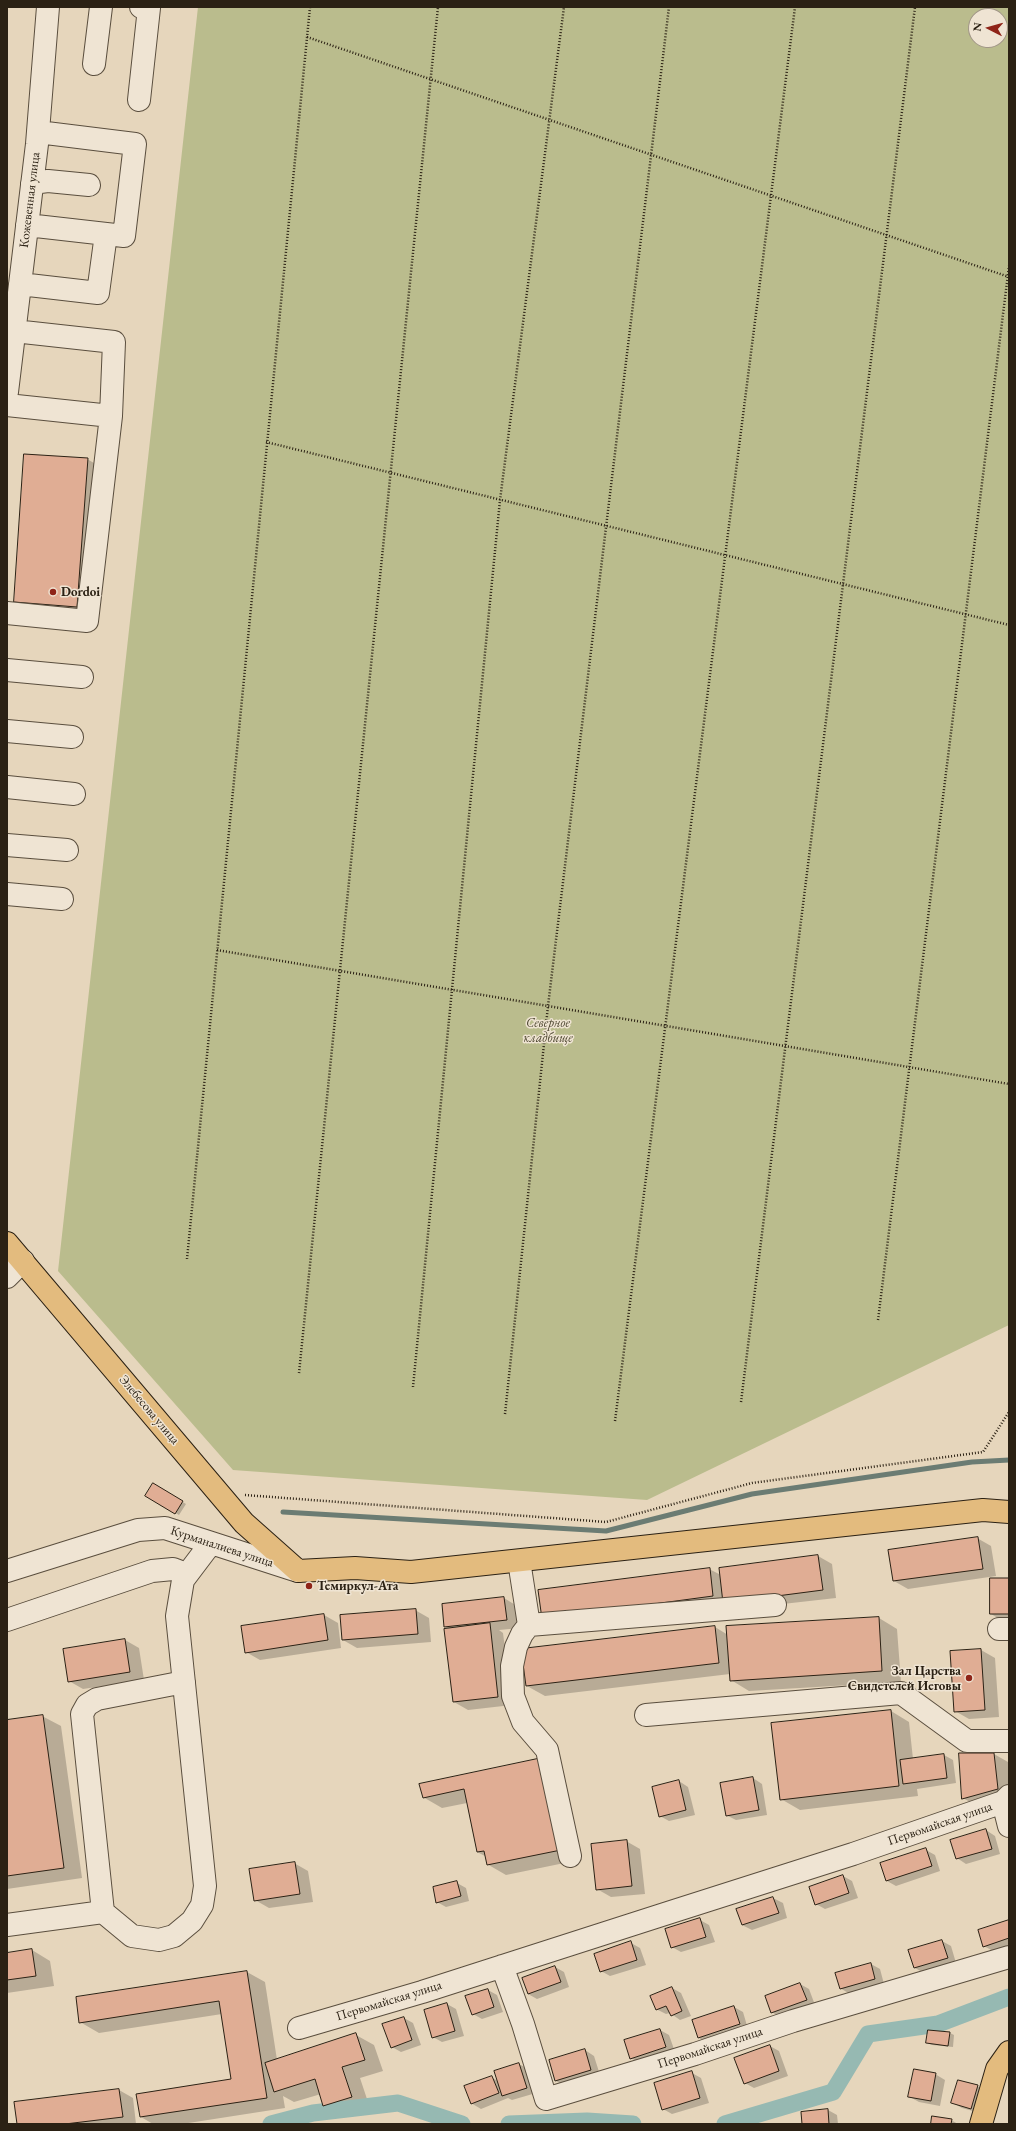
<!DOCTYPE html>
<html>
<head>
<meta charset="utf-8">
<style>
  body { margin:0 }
  #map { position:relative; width:1016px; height:2131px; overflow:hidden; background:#e6d6bc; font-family:"EB Garamond",serif }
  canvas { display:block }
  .frame { position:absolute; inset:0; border:8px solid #2b2114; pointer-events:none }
  .north { position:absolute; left:968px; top:8px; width:40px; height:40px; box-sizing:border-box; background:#efe4d3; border:1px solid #a19687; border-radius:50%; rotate:276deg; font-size:11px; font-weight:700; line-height:16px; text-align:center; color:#2b2114 }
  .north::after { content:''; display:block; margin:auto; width:14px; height:18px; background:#8f2418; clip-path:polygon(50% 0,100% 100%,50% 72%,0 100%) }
</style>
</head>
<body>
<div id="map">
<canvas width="1016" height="2131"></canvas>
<div class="frame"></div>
<div class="north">N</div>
</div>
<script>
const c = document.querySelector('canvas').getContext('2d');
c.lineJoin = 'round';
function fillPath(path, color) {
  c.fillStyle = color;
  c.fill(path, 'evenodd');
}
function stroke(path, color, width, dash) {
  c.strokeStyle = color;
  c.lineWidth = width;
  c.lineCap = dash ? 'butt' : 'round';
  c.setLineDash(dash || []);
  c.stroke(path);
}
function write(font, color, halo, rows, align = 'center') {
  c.font = font + ' "EB Garamond",serif';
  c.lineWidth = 3;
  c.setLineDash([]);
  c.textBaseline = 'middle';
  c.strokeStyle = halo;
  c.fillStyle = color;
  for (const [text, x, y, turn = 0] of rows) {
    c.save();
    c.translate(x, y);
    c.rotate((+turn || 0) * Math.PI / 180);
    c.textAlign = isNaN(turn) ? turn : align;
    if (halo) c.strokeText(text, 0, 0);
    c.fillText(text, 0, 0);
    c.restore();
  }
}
fillPath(new Path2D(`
  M198,7H1009V1325L647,1500L233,1470L58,1271ZM976,16H1000V40H976Z`), '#babc8d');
fillPath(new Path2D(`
  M87,459L106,470L96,617L33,612L15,602Z
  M153,1484L186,1504L179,1515L146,1496Z
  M977,1538L991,1546L996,1576L908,1589L894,1581Z
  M818,1556L832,1564L836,1598L561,1629L709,1569L721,1575Z
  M1009,1579V1621L1005,1622L991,1614Z
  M504,1598L517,1606L520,1628L499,1630L503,1633L512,1705L468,1710L454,1702L449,1629L445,1627Z
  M415,1610L429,1618L431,1642L357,1648L343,1640Z
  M324,1615L338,1623L341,1648L260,1660L246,1652Z
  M879,1618L897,1629L901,1682L749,1691L731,1680L730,1674L545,1696L527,1686L715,1627L728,1635Z
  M125,1640L139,1648L144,1680L83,1689L69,1681Z
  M981,1650L995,1658L999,1717L969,1719L955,1711Z
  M891,1711L909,1722L913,1759L944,1755L953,1760L956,1783L917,1789L918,1796L800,1810L781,1799Z
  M42,1716L61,1726L82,1878L7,1889V1721Z
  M994,1754L1008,1762L1009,1797L977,1806L963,1798Z
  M542,1759L579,1860L506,1875L487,1864L485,1856L477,1852L467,1803L442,1808L423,1797Z
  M753,1778L762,1784L767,1815L736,1820L726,1815Z
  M679,1781L688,1787L695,1815L669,1821L660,1816Z
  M986,1830L995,1836L1000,1854L966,1864L957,1858Z
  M626,1841L640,1849L645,1894L611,1897L597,1889Z
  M926,1850L935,1855L940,1871L896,1886L887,1881L881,1864Z
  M294,1863L308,1871L313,1902L269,1908L255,1900Z
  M843,1876L852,1881L858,1898L825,1909L816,1904Z
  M457,1883L466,1888L469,1901L446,1907L437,1902Z
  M773,1898L783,1903L787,1918L752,1930L742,1925L737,1910Z
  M700,1920L709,1925L715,1942L681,1952L672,1947Z
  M1009,1921V1946L993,1951L984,1946Z
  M942,1941L951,1946L956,1963L924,1973L915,1968Z
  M631,1943L640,1948L646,1965L610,1976L601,1971Z
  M32,1950L50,1961L54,1986L7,1993V1954Z
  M871,1964L880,1969L884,1984L850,1994L840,1988Z
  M555,1967L564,1972L569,1987L537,1999L528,1994Z
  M247,1972L265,1982L277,2060L356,2035L374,2045L383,2071L360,2078L370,2108L343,2116L324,2105L321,2094L294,2102L283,2096L285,2108L182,2124H153L141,2117L232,2080L222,2014L99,2033L80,2022Z
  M800,1984L809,1989L815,2005L781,2018L772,2012Z
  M672,1988L681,1993L691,2016L680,2020L670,2013L666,2014L656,2009Z
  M488,1990L497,1995L503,2012L482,2019L473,2014Z
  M447,2004L456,2009L464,2036L442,2042L433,2037Z
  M734,2007L743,2012L748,2029L708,2043L699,2038L693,2021Z
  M404,2018L413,2023L421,2045L401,2052L392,2047Z
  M660,2030L669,2035L675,2052L640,2063L631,2058Z
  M950,2033L954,2035L953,2047L932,2045L927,2043Z
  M770,2046L779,2051L788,2076L754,2088L745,2083Z
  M585,2050L594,2056L600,2075L565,2086L556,2081Z
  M519,2064L528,2069L536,2093L512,2100L508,2098L481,2109L471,2103L491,2077L498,2081Z
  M692,2073L701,2078L709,2103L672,2114L663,2109Z
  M935,2074L945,2080L940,2106L919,2102L910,2097Z
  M977,2086L986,2091L980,2113L962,2108L953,2103Z
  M119,2090L133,2098L136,2124H18Z
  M828,2110L837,2115L838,2124H803Z
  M951,2120L958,2124H932Z`), '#0003');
stroke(new Path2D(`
  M283,1512L606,1531L752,1494L972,1462L1009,1460`), '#6b7c73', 5);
stroke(new Path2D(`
  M271,2124L313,2113L398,2103L462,2124
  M509,2124L587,2121L633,2124
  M725,2124L833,2092L868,2034L938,2024L1009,1997`), '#96b9b2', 17);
const building = new Path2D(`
  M24,454L88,458L77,607L14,602Z
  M153,1483L183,1501L175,1514L145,1496Z
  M978,1537L983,1569L893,1581L888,1550Z
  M818,1555L823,1590L723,1603L719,1568Z
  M710,1568L713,1596L542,1619L538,1590Z
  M990,1578H1009V1614H990Z
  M504,1597L507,1620L444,1627L442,1604Z
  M416,1609L418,1634L342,1640L340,1615Z
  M324,1614L328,1640L245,1653L241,1626Z
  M879,1617L882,1671L730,1681L726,1626Z
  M490,1623L498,1697L453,1702L444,1629Z
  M715,1626L719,1663L526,1686L521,1649Z
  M125,1639L130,1672L68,1682L63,1649Z
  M981,1649L985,1710L954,1712L950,1651Z
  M891,1710L899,1786L780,1800L771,1723Z
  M43,1715L64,1868L7,1876V1720Z
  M959,1753H994L998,1789L962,1799Z
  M944,1754L947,1778L903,1784L900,1760Z
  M542,1758L561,1850L487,1865L484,1851L477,1852L464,1789L423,1798L419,1784Z
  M753,1777L759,1810L726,1816L720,1783Z
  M679,1780L686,1810L659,1817L652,1787Z
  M986,1829L992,1849L956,1859L950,1840Z
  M627,1840L632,1886L596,1890L591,1844Z
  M926,1848L932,1866L886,1881L880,1863Z
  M295,1862L300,1894L254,1901L249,1869Z
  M843,1875L849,1893L815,1905L809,1887Z
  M457,1881L461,1896L436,1903L433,1887Z
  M773,1897L779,1913L742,1925L736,1909Z
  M700,1918L706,1937L671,1948L665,1929Z
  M1009,1920V1938L983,1947L978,1930Z
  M942,1940L948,1958L914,1968L908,1950Z
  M631,1941L637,1960L600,1972L594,1954Z
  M32,1949L36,1976L7,1980V1953Z
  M871,1963L875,1979L840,1989L835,1973Z
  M555,1966L561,1982L528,1994L522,1978Z
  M247,1971L267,2098L140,2117L136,2094L231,2079L219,2001L79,2023L76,1997Z
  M800,1983L807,2000L771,2013L765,1996Z
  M672,1987L682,2011L671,2016L666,2006L656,2010L650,1996Z
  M488,1989L494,2007L472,2015L465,1996Z
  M447,2003L455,2031L432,2038L424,2010Z
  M734,2006L740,2024L698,2038L692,2020Z
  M404,2017L412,2040L391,2048L382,2024Z
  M660,2029L666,2047L630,2059L624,2040Z
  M928,2030L950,2032L948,2046L926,2043Z
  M356,2033L365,2060L342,2067L352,2097L323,2106L315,2079L274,2092L265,2063Z
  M770,2045L779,2071L744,2084L734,2058Z
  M585,2049L591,2070L555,2081L549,2060Z
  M519,2063L527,2088L502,2096L494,2071Z
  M914,2069L936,2073L931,2101L908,2097Z
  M692,2071L700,2098L662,2110L654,2083Z
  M492,2076L499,2093L471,2104L464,2086Z
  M958,2080L978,2085L971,2109L951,2103Z
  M119,2089L123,2117L65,2124H17L14,2102Z
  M828,2109L829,2124H802L801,2112Z
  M932,2116L952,2119L951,2124H931Z`);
fillPath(building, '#e0ad94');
stroke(building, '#2b2114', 1);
const minor = new Path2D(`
  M94,64L101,7
  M139,100L149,8L141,7
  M32,183L48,181L89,185
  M27,225L124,236L135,144L38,132
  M20,284L98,293L106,234
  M7,392L37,144L48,7
  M7,405L111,416
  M7,613L87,621L111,416L114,342L14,331
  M7,670L82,677
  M7,731L72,737
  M7,787L74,794
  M7,845L67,850
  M7,894L62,899
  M7,1277L23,1261
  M519,1561L529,1625
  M7,1571L138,1530L165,1528L298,1571
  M7,1620L152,1571L173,1569L186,1574
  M999,1629H1009
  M184,1682L97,1699L87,1705L82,1714L103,1912L132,1936L159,1940L174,1936L192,1921L202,1905L205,1886L177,1616L183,1580L211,1543
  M646,1715L901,1693L967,1741H1009
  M1003,1802L1009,1826
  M570,1856L547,1750L523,1722L513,1696L512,1666L516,1647L522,1634L529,1625L775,1605
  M7,1925L103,1912
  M502,1966L523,2024L546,2099L695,2054L793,2021L1009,1957
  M299,2028L422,1992L671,1912L853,1854L1003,1802L1009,1796`);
const major = new Path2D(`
  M7,1243L244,1523L298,1571L355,1568L411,1572L983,1510L1009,1512
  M981,2124L997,2069L1009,2052`);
stroke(minor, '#5a4e3e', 24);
stroke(major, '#2b2114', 24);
stroke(new Path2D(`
  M307,37L1009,277
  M266,442L1009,625
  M217,950L1009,1084
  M187,1259L310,7
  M878,1320L1009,266
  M299,1373L438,7
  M413,1387L500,500L564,7
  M741,1402L915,7
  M505,1414L548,1006L669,7
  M615,1421L795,7
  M245,1495L606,1522L752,1483L983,1452L1009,1412`), '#2b2114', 2.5, [1, 2]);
stroke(minor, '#efe4d3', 22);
stroke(major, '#e3bb7e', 22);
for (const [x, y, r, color] of [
  [53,592,4,"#8f2418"],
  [309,1586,4,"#8f2418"],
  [969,1678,4,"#8f2418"]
]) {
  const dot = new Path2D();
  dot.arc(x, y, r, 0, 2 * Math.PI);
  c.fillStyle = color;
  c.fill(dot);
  stroke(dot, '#efe4d3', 1.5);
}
write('13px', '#2b2114', '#efe4d3', [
  ["Кожевенная улица",30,200,-83],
  ["Элебесова улица",149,1410,50],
  ["Курманалиева улица",222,1547,18],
  ["Первомайская улица",940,1824,-19],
  ["Первомайская улица",389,2001,-17],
  ["Первомайская улица",710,2048,-18]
]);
write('bold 13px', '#2b2114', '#efe4d3', [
  ["Dordoi",61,592],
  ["Темиркул-Ата",317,1586],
  ["Зал Царства",961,1671,"right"],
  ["Свидетелей Иеговы",961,1686,"right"]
], 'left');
write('italic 13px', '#4f4832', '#efe4d3', [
  ["Северное",548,1023],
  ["кладбище",548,1038]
]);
</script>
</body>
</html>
